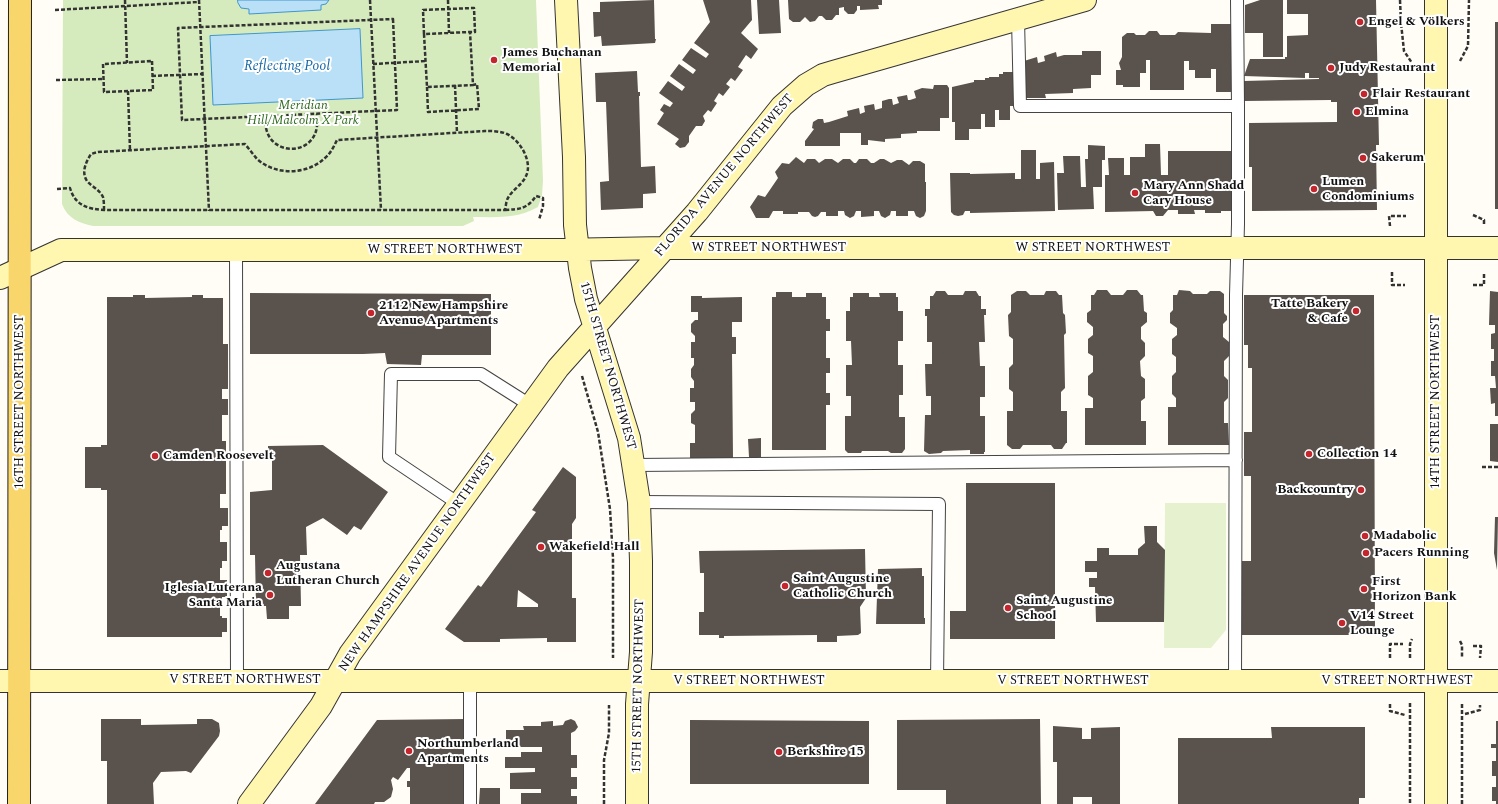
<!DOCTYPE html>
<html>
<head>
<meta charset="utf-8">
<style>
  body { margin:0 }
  canvas { display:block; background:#fffdf5 }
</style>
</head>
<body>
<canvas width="1498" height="804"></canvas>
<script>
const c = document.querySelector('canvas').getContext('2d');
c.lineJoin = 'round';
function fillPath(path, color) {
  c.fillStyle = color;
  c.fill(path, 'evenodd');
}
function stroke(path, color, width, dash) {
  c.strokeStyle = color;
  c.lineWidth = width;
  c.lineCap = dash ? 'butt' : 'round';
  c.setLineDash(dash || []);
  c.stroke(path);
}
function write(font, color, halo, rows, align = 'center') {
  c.font = font + ' Spectral,serif';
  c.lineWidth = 4;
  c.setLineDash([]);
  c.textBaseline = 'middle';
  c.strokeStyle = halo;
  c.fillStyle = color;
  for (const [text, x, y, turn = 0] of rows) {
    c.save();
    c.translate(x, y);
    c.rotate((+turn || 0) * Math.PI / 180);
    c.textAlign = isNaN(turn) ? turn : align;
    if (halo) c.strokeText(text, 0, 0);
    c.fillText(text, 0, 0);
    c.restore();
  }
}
fillPath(new Path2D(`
  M63,0H536L543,181L542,195L538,207C516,219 498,217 473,217L474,221L463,226H93C79,223 67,218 62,204Z`), '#d5ebbd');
fillPath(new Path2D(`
  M1165,503H1226V630L1211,648H1164Z`), '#e6f2cf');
const water = new Path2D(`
  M238,0H329L326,4L321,5V10L249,14V9L241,8L238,3Z
  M360,29L363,98L213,105L210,36Z`);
fillPath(water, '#b9e0f7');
stroke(water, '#3f96cf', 1);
fillPath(new Path2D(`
  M654,0L655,39H656L655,43L602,46L601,36L594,37L593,12H600V2Z
  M703,0H751L752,20L741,33L758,49L751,59L746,55L738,67L743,70L735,81L731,78L726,84L730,87L723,96L719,93L714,101L717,103L711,112L708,110L703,116L705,121L702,126H696L689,136V142L685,147L680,148L675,144L679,139L657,124L664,113L660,110L664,104L670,107L673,103L659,93L668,81L682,91L685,87L670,76L679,64L693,74L696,70L682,60L691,48L706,58L709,54L694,43L710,22Z
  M757,0H779L781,33L759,34Z
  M788,0H882V5H878L879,9L860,10V6H857V10L854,14H848L844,10V7L839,8V15H836L832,20H826L822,16H819L815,21L810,22L805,17L800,22H793L789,19Z
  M1260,0H1283V57H1263V33H1245V5Z
  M1287,0H1376L1379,145H1376L1377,210L1252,211V167H1249V123L1337,122V102H1331V100L1244,101V81L1319,79V78H1309V73H1305V78L1244,76L1250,59H1285V57H1287V36L1308,35V14H1287Z
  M1495,22H1498V209H1495Z
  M1211,24H1233L1234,92H1216V69H1211V78H1195V70H1189V61H1184V90H1150V60H1146V73H1140V87H1123V85H1116V70H1121L1119,63L1122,57V37L1127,33H1134L1136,35H1145L1149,31H1157L1160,35H1175L1178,32L1211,33Z
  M1082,51H1101V75H1091V88L1073,89V93L1045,94L1046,98H1026L1025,67L1024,61L1037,57L1038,63L1045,61L1044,56L1056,52L1057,57L1064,55H1082Z
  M637,71L638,92H640V96H639L641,167L655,166L656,193L643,194V208L601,210L600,182L609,181L606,102H596L595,73Z
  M1003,72H1014V106H1010V120H999V110H995V127H985V114H981V129H969V140H955V122H952V87L974,82V80H985V78H989V77H999V74H1003Z
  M934,85H947L949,88V118H940V131H917V133L901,134V138L885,139V142L868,140V145H861V133H840V146H805V141L814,129L812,128L813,122L818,119H823L824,123L829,122L848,116L847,111L859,108L860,114L865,112L864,106L874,104L875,110L882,108V101L889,99H892L893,105L899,103L897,97L907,95L908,100H910L916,98L914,91L922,88L933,89Z
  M1145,144H1160L1161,175H1168V151H1232V211H1221V213H1205V210H1194L1195,214H1178V210H1168V194V210L1163,216H1156L1153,211L1105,212V175H1109L1108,158H1124V175H1130V157H1145Z
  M1088,145L1105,146V160H1102V187H1093L1094,209L1058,210L1057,173H1064L1063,156H1080L1081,187H1086L1085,159H1088Z
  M1021,150H1036V179H1040V163L1054,162L1055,211L970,213V211H965L963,215L958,216L954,215L951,212L950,173H970V174L1015,173V179H1021Z
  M796,157L804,163L807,159H815L819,163L825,159H832L838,163L843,159H850L854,163H856L859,159H867L871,163H874L880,159H884L891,163L897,160H902L909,165L913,161H920L925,164V182H926V211L924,216L920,218L916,216L914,211H908V216H896V211H891L890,215L885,218L881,216L879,211H874V216L861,217V211H856L854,216L850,218L845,215L844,211H838V216H826V212H821L818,216L815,217L812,216L809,212H798V214H783V211H773L769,218H756L750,207L758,195L765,197L778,178L775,172L782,163L789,164Z
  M1097,290H1107L1111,295H1123L1127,290H1137L1141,295H1143L1144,311L1147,313V322L1141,327V339L1145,343V356L1140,361L1141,376L1145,379V398L1141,401V421H1146V445H1085V408H1093V398L1088,395V376L1093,372V356L1088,353V339L1093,335V327L1087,322V313L1091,310V295H1094Z
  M1179,290L1190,291L1193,294H1207L1210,291H1220L1224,294V313L1227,316V320L1223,324V337L1229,342V356L1224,361V376L1228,380V398L1224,402V423H1228L1229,445H1168V407H1176V398L1172,394V376L1176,372V357L1172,354V339L1177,335V328L1170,323V313L1173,310V295H1177Z
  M936,291H945L948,295H963L965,291H976L979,296H981V309H986V315H984L985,342H979L980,366H985V397H980V416H985V452H984V454H970V450L943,451L941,453L929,454L924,451L925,415H931V396H926L925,364H932V342H927V316H925V309H930V296H933Z
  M1017,291H1026L1030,295H1044L1046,291H1056L1059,295H1062L1063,313L1065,315L1066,333L1064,335L1065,388L1061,392V411H1067V443H1066L1062,449H1054L1051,445H1023L1020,449H1012L1007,445V411H1013V392L1009,389V368L1013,364V339L1009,336L1008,315L1011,312V295Z
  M1490,291L1498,292V416H1495V403L1491,404L1490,388H1496L1495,376H1491V361H1494V349H1491V334L1495,333V325H1489Z
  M776,292H792V297H806V293H822V297H826V319H830V331H826V358H830V373H826V393H830V405H826V450H772V297H776Z
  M250,293L491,294V355H422L421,365L387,364L385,353L363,354H250Z
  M853,293H869V297H880L879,293H896V297H898V311H903V341H898V365H903V395H899V417H905V449L902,453H891L888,451H862L861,453H848L845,450V416H851V396H846V365H852L851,341H846V311H850V297H853Z
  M133,295H145V298L192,297V295H203V298H223V344H228V389H222V399H228V415H222V441H226V494H220V508H228V526H222V530H220V542H227V561H222V568H220V580H227V597H222V601H220V616H222V618H227V632H222V637H107V490H101V488H85V447H101V445H107V297H133Z
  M1244,295H1374L1375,635H1242V561H1251V476H1244V432H1252V368H1248V345H1244Z
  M691,296H702V298L742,297V322H732V337H736V354H732L733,458H690V443H695V425L691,423V414L695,410V402H690V388H694V381L691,377V369L694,365V358H691V342H695V336L691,332V324L695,320H698V312H691Z
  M1490,424H1498V462L1490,461Z
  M761,438V457H749L748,439Z
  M323,445L388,492L361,530L354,526L347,535L323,518L306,527L307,555H300L301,606H289V619H267L266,606H256L255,555H250V492L272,490V453H268V446Z
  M563,467L576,477V518L572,524V598H576V642H547V638L500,639V642H464L445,629L478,585L481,587L536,512L532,510ZM518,590L538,604V607H517Z
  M966,483H1055V639H950V611H966Z
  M1495,517H1498L1497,570L1494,553Z
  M1144,526H1157V542L1165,550L1164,622H1096L1095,587H1089V578H1097V572H1085V561H1097V548H1109V555H1138V549L1145,543Z
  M865,549L866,598L860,607L861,633L858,635L837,636V642H817V635L724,636V638H719V635H699V612H704V573H700L699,551Z
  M922,568V576H924V618H925V624H876L878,569Z
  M101,719H141V725L197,724V719H212L219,723L220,731L219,736L191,773L186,771L161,772L153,783L154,804H107V761H101Z
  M467,719V734H463V804H410V787H407V781H410V768H407L398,780L393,777L391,780L393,789L391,797L384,802H375L374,804H315L377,720Z
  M571,719L575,721L578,727L575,731L571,733V755H577V768H571V777H577V789H571V796H577V804H521V793H541V789H510V773L535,772V768H505V757H521V752H542V747H506V730H524L523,726H541V722L553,721V726L563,725L565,721Z
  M1040,719L1041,804H946V790H897V720Z
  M690,720L869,721V784H690Z
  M1496,721H1498V804H1496V801H1492V787H1496V776H1492V761H1496V748H1491V744H1496Z
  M1053,726L1082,728V739H1091V728L1120,727V804H1092V797H1073V804H1057V762H1053Z
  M1271,727H1365V798H1359V804H1178V738H1272Z
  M480,788H500V804H479Z`), '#5a524d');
const lane = new Path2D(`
  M1018,19L1020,106H1238
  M236,250L237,680
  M634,465L1236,460
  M639,502L939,504L937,681
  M459,504L389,457L391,374H481L530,405
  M470,681V804
  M1235,681L1236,295L1238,224V106L1237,0`);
const secondary = new Path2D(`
  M566,0L574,157L575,225L580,268L586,299L629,438L639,502L641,561V652L637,704V804
  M0,278L61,250H558L664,248H1498
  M0,681H1498
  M249,804L321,706L350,654L558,368L697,212L782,106L806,85L823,75L833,72L1085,0
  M1436,804V0`);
const primary = new Path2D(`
  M19,804L20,0`);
stroke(lane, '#444', 14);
stroke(secondary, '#333', 24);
stroke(primary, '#222', 24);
stroke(new Path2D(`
  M125,0L127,63
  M199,0L209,211
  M370,0L381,210
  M448,0L449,33
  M1400,0L1401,23L1404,51L1412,63
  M55,10L199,2
  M393,19L397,110L182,120L178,28Z
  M424,34L423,10L474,8L475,32H470L424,34L427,87L473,85L470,32
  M152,61L153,90L104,92L103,64Z
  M1460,61L1468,46L1469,0
  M373,64L426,61
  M152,76L203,74
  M56,80L104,79
  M455,85L457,133
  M427,87L428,112L479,109L477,84L473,85
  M128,91L130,150
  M266,116C266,120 265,124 266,128C272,157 314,155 317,126C318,122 317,118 317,114
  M57,189L70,188C75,205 87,209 104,210H505C506,206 506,201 508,198C512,190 522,185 526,176C533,162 520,140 507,134C500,131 492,131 485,131L337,140C334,146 331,153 325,158C307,175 276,176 257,159C253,154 249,149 245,144L98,152L91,154C86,162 81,172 87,181C92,187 99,189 103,197C104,201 104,206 104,210
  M505,210C520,209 527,209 536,196L543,198V206L539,220
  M1473,215L1484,220V225
  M1390,226L1389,216H1406
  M1392,272V285H1405
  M1473,285H1484V272
  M582,376L598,432L610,509L613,558V658
  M1482,467H1498
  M1460,641L1462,645V658
  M1473,646H1481L1480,658
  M1390,658V644H1403
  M1410,658V644L1412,639
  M1410,703V804
  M1390,704V711L1405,715
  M1465,714L1480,710V705
  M604,804V760L609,733V705
  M1462,804V703`), '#333', 2.5, [4, 2]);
stroke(lane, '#fff', 12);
stroke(secondary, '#fff6b0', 22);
stroke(primary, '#f9d66b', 22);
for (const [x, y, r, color] of [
  [1360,22,4,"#c4262e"],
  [494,60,4,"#c4262e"],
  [1331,68,4,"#c4262e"],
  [1364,94,4,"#c4262e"],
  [1357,112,4,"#c4262e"],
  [1363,158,4,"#c4262e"],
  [1314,189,4,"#c4262e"],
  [1135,193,4,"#c4262e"],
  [1356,311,4,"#c4262e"],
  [371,313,4,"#c4262e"],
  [1309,454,4,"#c4262e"],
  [155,456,4,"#c4262e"],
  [1361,490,4,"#c4262e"],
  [1365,536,4,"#c4262e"],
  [541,547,4,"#c4262e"],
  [1366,553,4,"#c4262e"],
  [268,573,4,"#c4262e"],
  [785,586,4,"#c4262e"],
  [1364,589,4,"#c4262e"],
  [270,595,4,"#c4262e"],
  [1008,608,4,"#c4262e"],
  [1342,623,4,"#c4262e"],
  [409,751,4,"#c4262e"],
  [779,752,4,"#c4262e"]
]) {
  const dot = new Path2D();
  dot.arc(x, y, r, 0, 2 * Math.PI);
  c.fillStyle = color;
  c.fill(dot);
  stroke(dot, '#fff', 1.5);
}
write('bold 13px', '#111', '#fff', [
  ["Engel & Völkers",1368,22],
  ["James Buchanan",502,53],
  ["Memorial",502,68],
  ["Judy Restaurant",1339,68],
  ["Flair Restaurant",1372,94],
  ["Elmina",1365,112],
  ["Sakerum",1371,158],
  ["Lumen",1322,182],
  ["Condominiums",1322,197],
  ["Mary Ann Shadd",1143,186],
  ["Cary House",1143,201],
  ["Tatte Bakery",1348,304,"right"],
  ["& Cafe",1348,319,"right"],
  ["2112 New Hampshire",379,306],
  ["Avenue Apartments",379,321],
  ["Collection 14",1317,454],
  ["Camden Roosevelt",163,456],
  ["Backcountry",1353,490,"right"],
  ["Madabolic",1373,536],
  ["Wakefield Hall",549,547],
  ["Pacers Running",1374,553],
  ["Augustana",276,566],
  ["Lutheran Church",276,581],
  ["Saint Augustine",793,579],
  ["Catholic Church",793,594],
  ["First",1372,582],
  ["Horizon Bank",1372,597],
  ["Iglesia Luterana",262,588,"right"],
  ["Santa Maria",262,603,"right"],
  ["Saint Augustine",1016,601],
  ["School",1016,616],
  ["V14 Street",1350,616],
  ["Lounge",1350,631],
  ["Northumberland",417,744],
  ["Apartments",417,759],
  ["Berkshire 15",787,752]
], 'left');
write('italic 13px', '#2f6b1f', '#fff', [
  ["Meridian",303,106],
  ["Hill/Malcolm X Park",303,121]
]);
write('13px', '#111', '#fff', [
  ["FLORIDA AVENUE NORTHWEST",725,176,-50],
  ["W STREET NORTHWEST",769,248],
  ["W STREET NORTHWEST",1093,248],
  ["W STREET NORTHWEST",445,250],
  ["15TH STREET NORTHWEST",607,366,74],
  ["16TH STREET NORTHWEST",20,402,-90],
  ["14TH STREET NORTHWEST",1436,402,-90],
  ["NEW HAMPSHIRE AVENUE NORTHWEST",418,563,-55],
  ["V STREET NORTHWEST",245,680],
  ["V STREET NORTHWEST",749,681],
  ["V STREET NORTHWEST",1073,681],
  ["V STREET NORTHWEST",1397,681],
  ["15TH STREET NORTHWEST",639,686,-89]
]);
write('italic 14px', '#1768a6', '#fff', [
  ["Reflecting Pool",287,67]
]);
</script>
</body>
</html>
